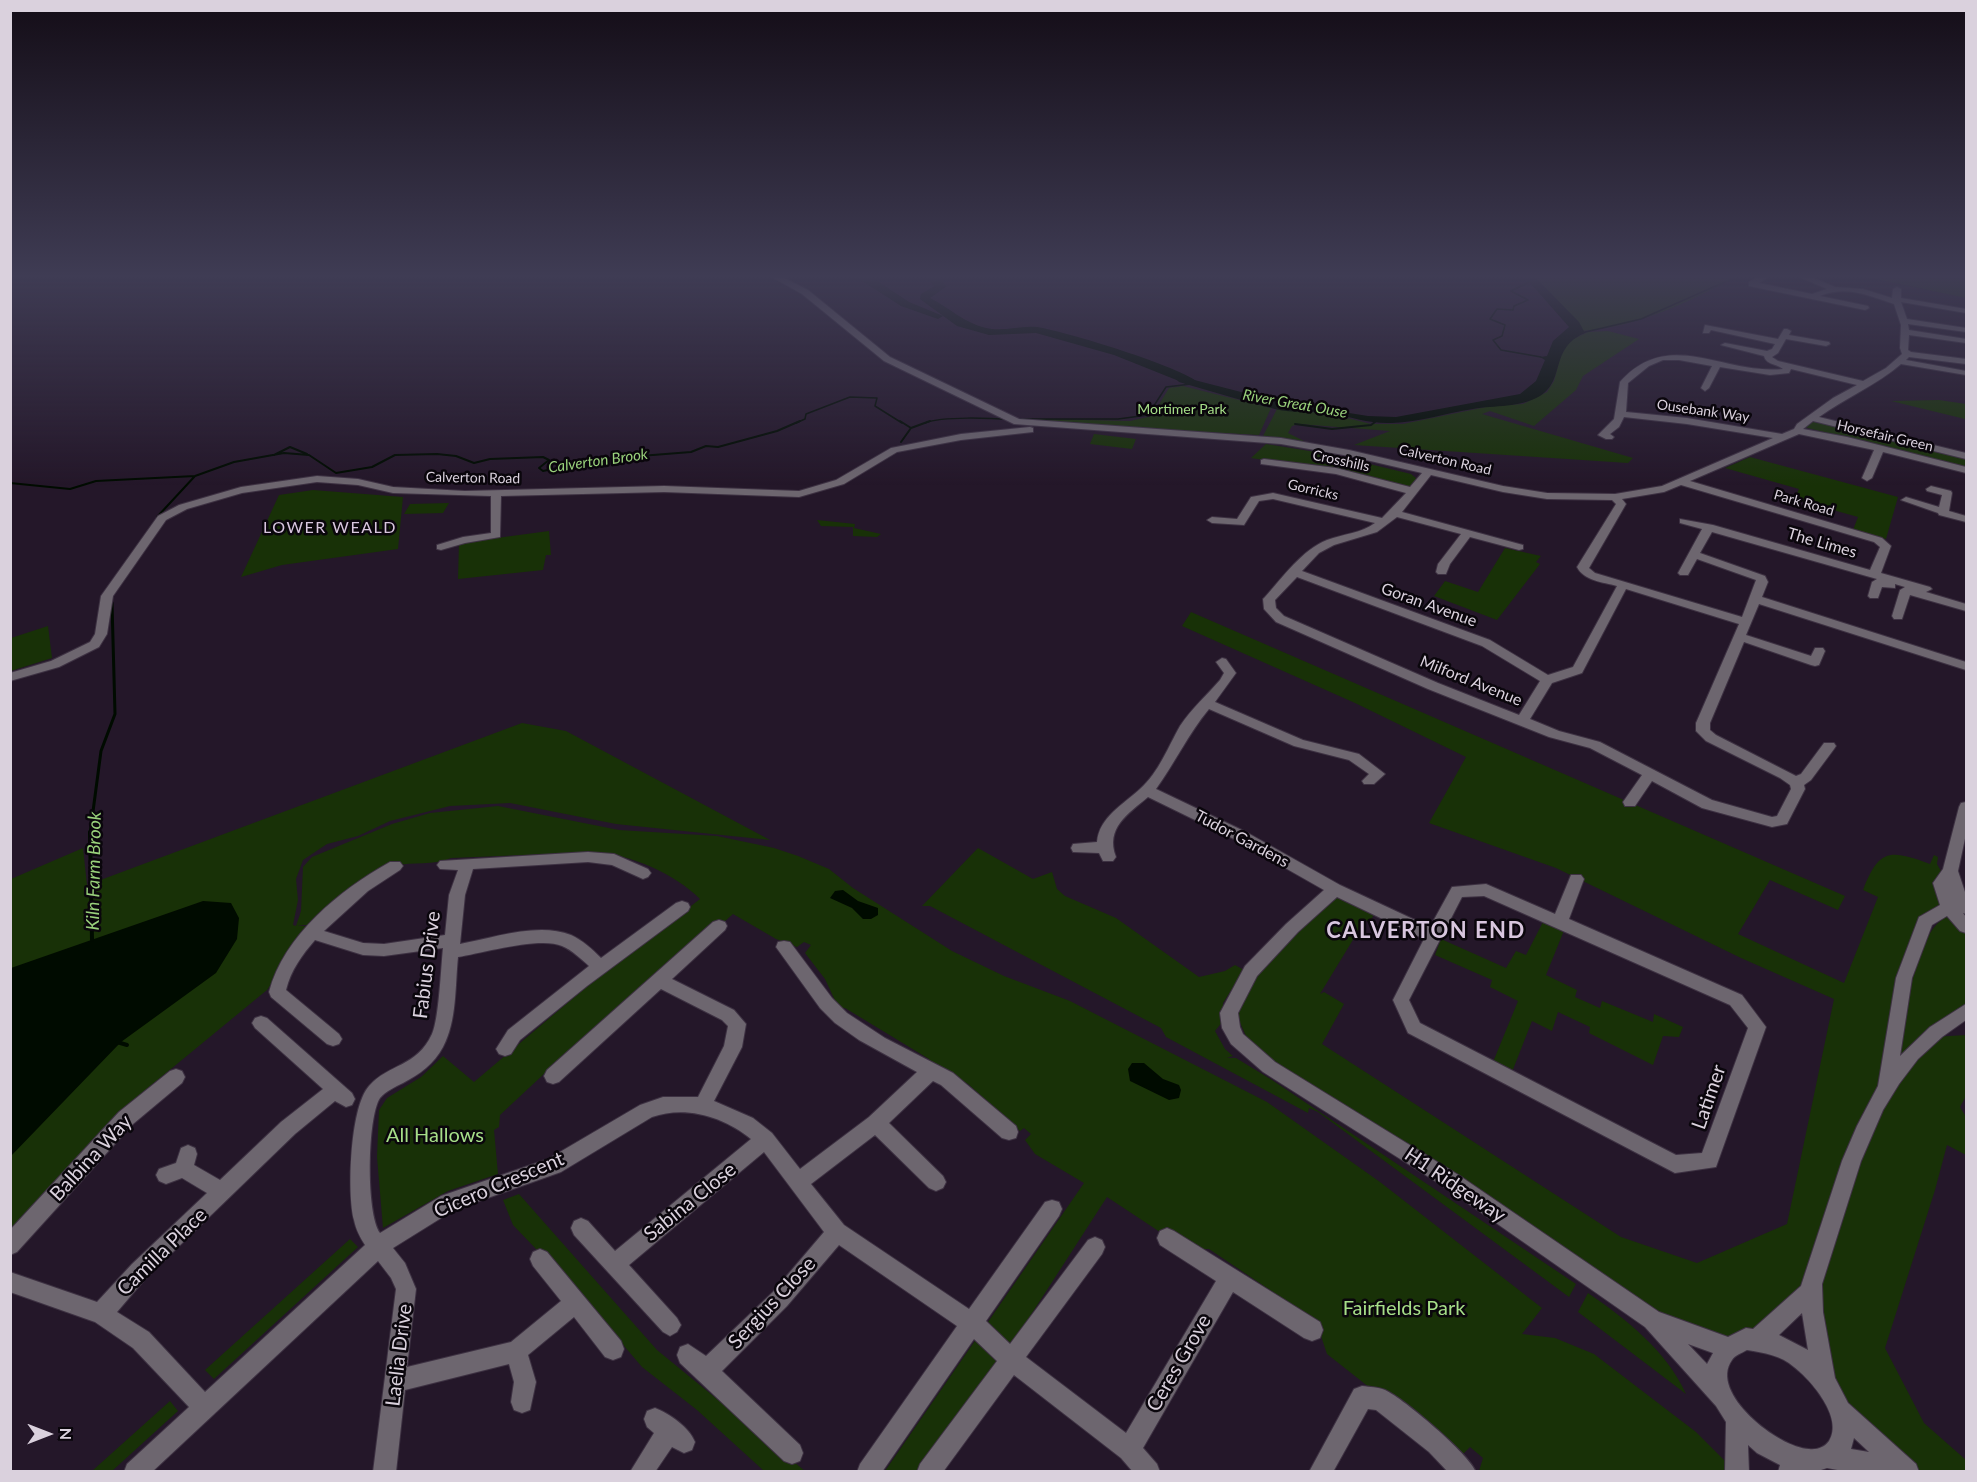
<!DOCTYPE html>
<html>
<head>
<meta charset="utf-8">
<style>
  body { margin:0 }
  #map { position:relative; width:1977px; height:1482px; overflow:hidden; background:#241729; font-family:Lato,sans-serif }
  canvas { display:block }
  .frame { position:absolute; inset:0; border:12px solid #dad1dd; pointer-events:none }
  .north { position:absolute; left:18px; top:1404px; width:60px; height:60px; -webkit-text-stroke:4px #0a060c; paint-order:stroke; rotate:90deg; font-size:16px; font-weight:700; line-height:24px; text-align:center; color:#dad1dd }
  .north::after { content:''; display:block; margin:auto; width:21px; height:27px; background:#dad1dd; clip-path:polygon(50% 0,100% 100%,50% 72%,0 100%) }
</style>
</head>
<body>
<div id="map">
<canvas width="1977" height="1482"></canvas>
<div class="frame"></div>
<div class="north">N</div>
</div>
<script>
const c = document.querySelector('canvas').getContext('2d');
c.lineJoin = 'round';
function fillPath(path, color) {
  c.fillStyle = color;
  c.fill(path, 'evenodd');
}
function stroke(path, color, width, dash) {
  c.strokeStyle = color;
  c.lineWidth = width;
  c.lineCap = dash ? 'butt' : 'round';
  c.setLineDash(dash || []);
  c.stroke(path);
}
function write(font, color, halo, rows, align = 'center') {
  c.font = font + ' Lato,sans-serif';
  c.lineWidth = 5;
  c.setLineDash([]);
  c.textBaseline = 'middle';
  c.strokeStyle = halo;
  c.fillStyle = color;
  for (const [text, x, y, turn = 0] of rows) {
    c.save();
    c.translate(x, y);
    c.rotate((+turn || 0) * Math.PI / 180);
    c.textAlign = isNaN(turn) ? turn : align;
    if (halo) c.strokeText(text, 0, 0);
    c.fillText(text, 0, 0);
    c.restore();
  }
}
fillPath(new Path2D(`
  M1529,277H1736C1687,303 1637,327 1581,331Z
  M1867,277H1966V298Z
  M1608,331L1639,339L1583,376L1576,390L1534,426L1490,411L1482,414L1633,458L1628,463L1354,445L1390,431L1299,424L1292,426L1288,433L1306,442L1263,436L1277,409L1331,414L1371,424H1403L1491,406L1523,404L1547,392L1554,381L1560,358L1569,341L1588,332Z
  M1183,386L1271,408L1259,435L1040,423V419L1130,421L1152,416L1169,388Z
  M1939,400L1966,404L1965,419L1891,401Z
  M1814,420L1966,457V468L1804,427Z
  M1094,434L1136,439L1132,449L1090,444Z
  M1266,444L1328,454L1411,474L1417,479L1410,487L1335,471L1251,458Z
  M1750,457L1898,497L1886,539L1853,530L1858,517L1794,499L1799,489L1725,468Z
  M313,490L403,497L398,549L282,565L241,577L279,495Z
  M449,503L443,513L404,514L410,504Z
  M817,520L855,524L854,528L881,534L877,537L853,536V527L821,526Z
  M549,531L551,555H546L543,570L458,579L459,543Z
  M1505,548L1541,556L1536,562L1540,564L1497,620L1434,596L1445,581L1478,592Z
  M1191,612L1845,896L1838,910L1770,880L1738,934L1844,983L1878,897L1863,890C1879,849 1889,849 1930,864L1934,855L1938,857L1937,864L1966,915V922L1952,906L1916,930L1911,984C1920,959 1924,928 1949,915L1966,932V1011L1947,1023L1933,1037L1966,1035V1096L1960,1107L1966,1117V1155L1947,1145L1935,1190L1885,1348L1924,1423L1966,1460V1471H1902L1842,1412L1811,1292L1736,1342L1652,1320L1254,1054L1233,1007L1257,976L1335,889L1434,936L1374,915L1369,922L1365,920L1320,994L1324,992L1344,1004L1322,1044L1621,1237L1697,1263L1787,1224L1834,999L1741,958L1556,868L1429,823L1466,757L1355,703L1182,626Z
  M48,626L52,658L11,671V638Z
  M522,723L566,731L770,840L616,824L510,803L450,806L390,821L358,836L327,844L303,860L296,879L298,900L293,925L296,926L301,911L303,867L312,857L392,824L430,813L498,806L619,830L717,836L774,848L798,856L829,869L853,888L952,951L1004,976L1070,1001L1267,1102L1380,1182L1542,1308L1522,1334L1555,1338L1594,1354L1696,1432L1729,1465L1728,1471H1479L1483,1458L1470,1447L1464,1453L1455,1455L1327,1354L1316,1321L1209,1249H1202L1163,1234L1107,1197L930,1471H885L1084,1183L1035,1154L1025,1140L1031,1134L1024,1128L1020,1131L968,1084L929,1064V1059L845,1008L839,1009L825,979L805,953L811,945L804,942L797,947L776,939L733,914L553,1076L545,1073L500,1115L499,1127L494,1130L498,1174L448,1191L383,1228L377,1157L379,1110L387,1098L421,1077L443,1056L474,1082L585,988L700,899C675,874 631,854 595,853C582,852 567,856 554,858L548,854L451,858C433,866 413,861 395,866L321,925H297L310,927L267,990L132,1101L11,1232V879L83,848L87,885Z
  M978,848L1033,879L1052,872L1057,889L1065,896L1116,918L1199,977L1225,971L1235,965L1244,970L1223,1003V1021L1215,1031L1225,1049L1233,1056L1227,1058H1236L1272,1080L1576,1284L1569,1297L1318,1112L1309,1108L1308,1113L1166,1037L1161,1028L930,906H922Z
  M1544,920L1565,928L1546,975L1577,990L1575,997L1600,1008L1602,1001L1653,1022L1654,1014L1683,1027L1679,1037L1663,1036L1653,1065L1589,1033L1590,1027L1558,1012L1552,1031L1532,1021L1512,1072L1493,1062L1518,1001L1490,987L1492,980L1435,955L1441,939L1506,968L1516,951L1526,955Z
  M519,1194L657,1350L805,1471H764L697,1410L642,1367L585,1300L513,1225L503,1200Z
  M350,1239L358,1247L214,1379L205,1370Z
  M1588,1293C1626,1319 1667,1351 1686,1394L1578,1312Z
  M170,1401L178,1411L112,1471H92Z`), '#183107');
fillPath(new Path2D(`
  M1525,277H1535L1579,322L1585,333C1549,348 1566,380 1540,396C1520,408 1495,405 1473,409C1446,413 1420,422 1392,423C1370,424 1351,417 1330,413C1312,410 1293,414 1275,409C1243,401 1211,391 1179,382L1171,374L1280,402L1368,416L1396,417L1520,394L1536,381L1545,360L1540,357L1547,356L1553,341L1569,327Z
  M843,890L858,901L878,908V915L871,919H863L852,908L830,898L835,891Z
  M203,901L231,903L239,918L237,939L216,973L121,1042L11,1156V968Z
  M1132,1063H1144L1163,1079L1179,1085L1181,1090L1179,1098L1169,1100L1130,1081L1128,1069Z`), '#000b00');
stroke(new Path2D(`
  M1531,281L1511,291L1528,300L1514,306L1513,310L1497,309L1490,319L1505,325L1502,336L1493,340L1501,350L1541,357
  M1581,333L1641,319L1736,277
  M1019,419H1118L1148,415L1166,387L1191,384
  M796,423L805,419L806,414L850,397L877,398L875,406L902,423
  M925,423C943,416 991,418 1010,420`), '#000b00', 1.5);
stroke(new Path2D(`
  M900,421L911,428
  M1295,424L1332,429L1371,425L1375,422
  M901,442L911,428L930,421
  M274,455L290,447L307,454
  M10,483L70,489L96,481L195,476L234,462L284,453L309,455L336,473L372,467L395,455L437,454L456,456L474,463L490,459L543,457L549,460L539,468L543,471L602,459L691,452L706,446L718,447L777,431L800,421
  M157,517L195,476
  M112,598V605`), '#000b00', 2);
stroke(new Path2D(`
  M90,834L101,751L115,714L112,603`), '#000b00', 3);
stroke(new Path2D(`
  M90,832L92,940
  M117,1042L127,1045`), '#000b00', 4);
fillPath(new Path2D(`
  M849,277H871L909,302L943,316L938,319L901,306L864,282Z
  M926,277H937L947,286L930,298C950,308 964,323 986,328C1003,332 1021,325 1037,327C1064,331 1182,367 1199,383L1189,385L1114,355L1036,333L989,335L957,326L920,299L921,294L935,286Z`), '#000b00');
const minor = new Path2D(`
  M772,277H782L808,290L890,357L1019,419L1281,438L1349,450L1503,486L1547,493L1615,494L1662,486L1773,438L1687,424L1624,417L1619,427L1610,434L1614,437L1612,439H1606L1598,435L1614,419L1620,382C1669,327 1722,375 1783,369C1778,364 1766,365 1764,356L1721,345L1725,343L1767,351L1772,349L1775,344L1711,330L1709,333H1703L1705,325L1778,339L1784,329H1787L1791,331L1789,335L1829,342L1830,344L1826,346L1786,339L1778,353L1772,357L1778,361L1863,381L1886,368L1902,354L1900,348L1901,325L1894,304C1869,296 1847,285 1820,296L1868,306L1869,308L1865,310L1749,286V282L1758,277H1768L1759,283L1812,294L1827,289L1800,277H1811L1835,287L1863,289L1892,298L1893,289L1897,287L1901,289V298L1966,309V313L1901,302L1907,319L1966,328V332L1908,324L1909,330L1966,339V343L1909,335L1908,350L1911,352L1966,359V364L1909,357L1906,360L1966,371V375L1901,364C1877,385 1845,398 1819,417L1966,453V459L1813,421L1803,429L1847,437L1966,467V473L1883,452L1872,478L1867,481L1862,478L1874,450L1799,434L1690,481L1882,538L1891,546L1881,573L1930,587L1932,589L1926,592L1966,604V611L1910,595L1902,619H1894L1892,616L1900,590L1905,587L1895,584V588L1882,587L1878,598H1870L1868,596L1872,582L1877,579L1712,532L1700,553L1765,576L1768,582L1762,597L1966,662V670L1759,604L1746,635L1811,656L1815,648H1823L1825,651L1819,665L1815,666L1811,665L1744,642L1710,723V730L1716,735L1796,776L1801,774L1824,743H1834L1836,746L1834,749L1811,780L1804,785L1805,789L1787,824L1772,827L1702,808L1652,781L1635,806H1625L1623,802L1642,775L1590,748L1549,737L1428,689L1276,622L1264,609L1263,599L1265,597C1283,577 1302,550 1327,540C1343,534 1362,533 1375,523L1273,499L1259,501L1244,525L1212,523L1207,520L1212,517L1237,519L1251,497L1273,493L1382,518L1406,493L1336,474L1261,464V460L1264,459L1336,468L1410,487L1422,473L1349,456L1281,444L1014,424L884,361L802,294ZM1663,360H1679L1712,366L1701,388L1705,391L1709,388L1720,367L1770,375L1789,373L1791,369L1857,385L1833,398L1797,424L1794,429L1782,434L1687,418L1626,412L1628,383L1649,366ZM1431,475L1503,492L1547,499L1612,500L1616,504L1577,567C1584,581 1603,582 1617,586L1573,667L1548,675L1490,640L1302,571L1319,553L1334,545L1377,532L1397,517L1461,534L1438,564L1436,572L1438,574H1446L1450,564L1470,537L1519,550L1523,549V545L1402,512ZM1681,485L1874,542L1880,547L1870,570L1713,525L1680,519V523L1702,529L1678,573L1680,575H1688L1697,559L1756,580L1742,617L1595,573L1589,568L1626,504L1622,499L1664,492ZM1297,577L1482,646L1540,681L1519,715L1438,683L1284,616L1276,608L1275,600ZM1626,589L1739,624L1696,723V731L1706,741L1780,778L1790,785L1791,789L1777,816L1772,817L1712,800L1600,742L1559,731L1530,719L1552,683L1582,673Z
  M1030,427L1033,428V432L961,440L897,452L844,484L799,497L664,492L501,496L500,537L465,543L441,550L437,549V545L463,537L491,533V496L393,493L358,485L317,482L242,493L187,509L166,520L113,596L107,634L99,647L59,667L10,681V673L51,661L90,642L95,634L101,596L158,516L179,505L241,487L317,476L358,479L393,487L465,491L664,486L799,491L836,480L891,448L961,434Z
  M1931,486L1951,491L1952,493L1949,511L1966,516V522L1939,515L1938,513L1901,500L1906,497L1939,507L1942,495L1927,491L1926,489Z
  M1222,658L1226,659L1236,673L1215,702L1303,740L1359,754L1385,774L1374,784H1364L1362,781L1369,774L1349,760L1294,746L1209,709C1188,734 1175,763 1156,789L1246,832L1340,885L1430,927L1452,887L1486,884L1555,914L1571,875H1581L1584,879L1569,919L1742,995L1766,1027L1716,1167L1675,1173L1408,1033L1393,1000L1424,939L1337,897L1298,932L1257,976L1238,1013L1240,1027L1243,1034L1275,1062L1460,1176L1659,1312L1728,1337L1746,1328L1753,1329L1801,1286L1842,1161L1857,1126L1878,1086L1896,978L1919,917L1940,905L1933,883L1943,869L1959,807L1961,803L1966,802V834L1958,871L1966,895V914L1963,913L1966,917V933L1960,931L1947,916L1932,925L1912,978L1900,1056L1930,1027L1966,1004V1020L1942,1037L1918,1059L1899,1084L1883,1110L1861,1161L1822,1284L1823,1312L1835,1378L1848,1403L1916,1464L1919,1472H1848L1827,1468L1815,1472H1778L1780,1465L1757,1453L1748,1445L1749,1472H1725L1726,1422L1716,1406L1645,1327L1446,1188L1263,1072L1231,1044L1222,1028L1220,1013L1245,966L1286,924L1324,890L1236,840L1148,797C1128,814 1105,828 1116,857L1113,861H1103L1099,853L1073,852L1071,848L1073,844L1097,842C1099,817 1124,804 1140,789C1159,772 1168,747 1180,726C1191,709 1207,695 1220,680L1224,673L1216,662ZM1484,896L1730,1005L1748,1028L1702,1153L1676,1155L1420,1023L1409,1000L1462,897ZM1802,1313L1808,1350L1779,1335ZM1688,1344L1713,1353L1707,1364ZM1747,1350C1764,1353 1781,1355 1794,1367C1811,1380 1844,1418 1829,1441C1825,1447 1817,1450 1809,1449C1779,1448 1708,1393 1732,1360C1735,1355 1742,1353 1747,1350ZM1854,1438L1869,1452L1851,1449Z
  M588,852L614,854L648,869L651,873L648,877L643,879L612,865L588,862L473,869L465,895L460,944C493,938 538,922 571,935C582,940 592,949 601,958L676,903L682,901L688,903L690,907L688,911L587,986L520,1040L511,1054L505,1056L499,1054L496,1049L508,1030L589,966C581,959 572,950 562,946C541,936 482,953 458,957C455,986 457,1021 443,1047C434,1064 420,1074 403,1083C395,1087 386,1091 380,1098C367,1118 366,1214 380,1233L441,1196L548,1159L640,1105L663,1097H698L724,1046L728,1026L722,1020L661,989L559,1082L553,1084L547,1082L544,1076L547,1070L713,922L719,920L725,922L727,926L725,930L672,979L734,1010L746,1024L742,1047L714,1101L753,1118L772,1133L800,1169L869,1117L917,1072L859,1040L835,1023L820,1008L776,947L778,942L784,941L790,942L832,998L847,1013L885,1038L953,1073L1016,1126L1018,1132L1016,1138L1009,1140L1002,1138L941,1085L933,1081L889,1123L943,1176L946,1182L943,1188L936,1191L929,1188L875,1135L811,1184L844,1225L969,1309L1045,1202L1052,1200L1059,1202L1062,1209L1059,1216L986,1321L1010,1344L1088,1240L1095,1237L1102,1240L1105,1247L1102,1254L1026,1357L1126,1433L1216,1281L1160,1245L1157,1238L1160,1231L1167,1228L1174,1231L1320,1322L1323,1330L1320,1338L1312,1341L1304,1338L1233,1292L1143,1448L1157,1464L1160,1472H1133L1121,1458L1014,1375L943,1472H917L920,1464L997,1361L974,1339L882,1472H857L860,1464L957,1326L839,1245L787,1306L722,1371L800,1445L803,1453L800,1461L792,1464L784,1461L680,1363L677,1355L680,1347L688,1344L706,1356L773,1292L824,1232L764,1152L629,1265L677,1318L681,1325L677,1332L670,1336L663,1332L574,1235L571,1228L574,1221L581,1218L588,1221L615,1251L751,1139C724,1117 686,1105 652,1117L561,1172L454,1210L393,1248L405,1263L416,1289L407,1367L511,1342L561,1301L533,1266L530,1259L533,1252L540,1249L547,1252L621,1341L624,1349L621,1357L613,1360L605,1357L574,1317L528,1355L536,1382L530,1410L522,1413L514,1410L511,1402L514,1382L509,1364L405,1390L396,1472H373L396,1289L391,1278L378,1261L152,1472H124L127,1464L189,1407L133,1348L95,1322L10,1292V1272L97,1302L132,1264L207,1193L182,1178L166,1184L159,1181L156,1175L159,1169L176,1163L181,1148L188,1145L195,1148L197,1154L194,1165L220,1180L281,1122L323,1089L255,1028L252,1023L255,1018L261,1016L267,1018L352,1093L355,1099L352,1105L346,1107L335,1101L295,1134L146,1278L117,1312L149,1332L205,1392L365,1245C360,1237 356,1230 354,1220C347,1193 350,1107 369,1086C388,1064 417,1067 432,1034C439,1019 441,967 443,948L384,956L363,955L315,940C302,955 291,970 286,990L339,1034L342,1039L339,1044L333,1046L327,1044L271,997L269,992C284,935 340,890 390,862H400L403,866L400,870L368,891L324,931L363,943L384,944L445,935L449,895L458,870L440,869L437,865L440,861Z
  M176,1069L182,1071L185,1077L182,1083L133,1124L17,1252L10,1255V1230L119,1112L170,1071Z
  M1362,1386C1370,1387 1378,1387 1385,1390C1404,1399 1469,1454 1476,1472H1448L1429,1452L1376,1410L1368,1409L1333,1472H1309L1354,1389Z
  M655,1408C670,1414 689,1427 695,1442L692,1450L684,1453L672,1447L655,1472H630L654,1433L647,1427L644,1419L647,1411Z`);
stroke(minor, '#3d3142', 2);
fillPath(minor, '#6d666f');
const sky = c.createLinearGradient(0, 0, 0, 485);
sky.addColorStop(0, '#140d17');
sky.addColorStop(0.57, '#3f3c54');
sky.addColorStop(1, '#3f3c5400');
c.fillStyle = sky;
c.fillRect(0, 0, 1977, 485);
write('14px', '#a6de88', '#0a060c', [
  ["Mortimer Park",1182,409]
]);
write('14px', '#dad1dd', '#0a060c', [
  ["Ousebank Way",1703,411,8],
  ["Horsefair Green",1885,436,13],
  ["Calverton Road",1445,460,13],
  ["Crosshills",1341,461,12],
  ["Calverton Road",473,478,1],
  ["Gorricks",1313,490,13],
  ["Park Road",1804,503,16]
]);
write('italic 15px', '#99d17b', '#0a060c', [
  ["River Great Ouse",1295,404,10],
  ["Calverton Brook",598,461,-8]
]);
c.letterSpacing = '1.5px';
write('16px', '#d8c6de', '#0a060c', [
  ["LOWER WEALD",330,528]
]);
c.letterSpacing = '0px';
write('16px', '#dad1dd', '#0a060c', [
  ["The Limes",1822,543,16],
  ["Goran Avenue",1429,605,20],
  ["Milford Avenue",1471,681,22],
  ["Tudor Gardens",1242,839,28]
]);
write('italic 18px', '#99d17b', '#0a060c', [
  ["Kiln Farm Brook",94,871,-89]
]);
write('20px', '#dad1dd', '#0a060c', [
  ["Fabius Drive",427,965,-83],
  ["Latimer",1709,1097,-71],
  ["Balbina Way",91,1158,-47],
  ["Cicero Crescent",499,1185,-23],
  ["H1 Ridgeway",1455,1185,34],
  ["Sabina Close",690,1202,-39],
  ["Camilla Place",162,1252,-44],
  ["Sergius Close",772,1303,-47],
  ["Laelia Drive",399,1355,-83],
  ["Ceres Grove",1179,1363,-60]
]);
write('20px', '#a6de88', '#0a060c', [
  ["All Hallows",435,1136],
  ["Fairfields Park",1404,1309]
]);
c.letterSpacing = '1.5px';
write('bold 22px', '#d8c6de', '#0a060c', [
  ["CALVERTON END",1426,931]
]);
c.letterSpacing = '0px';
</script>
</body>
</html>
